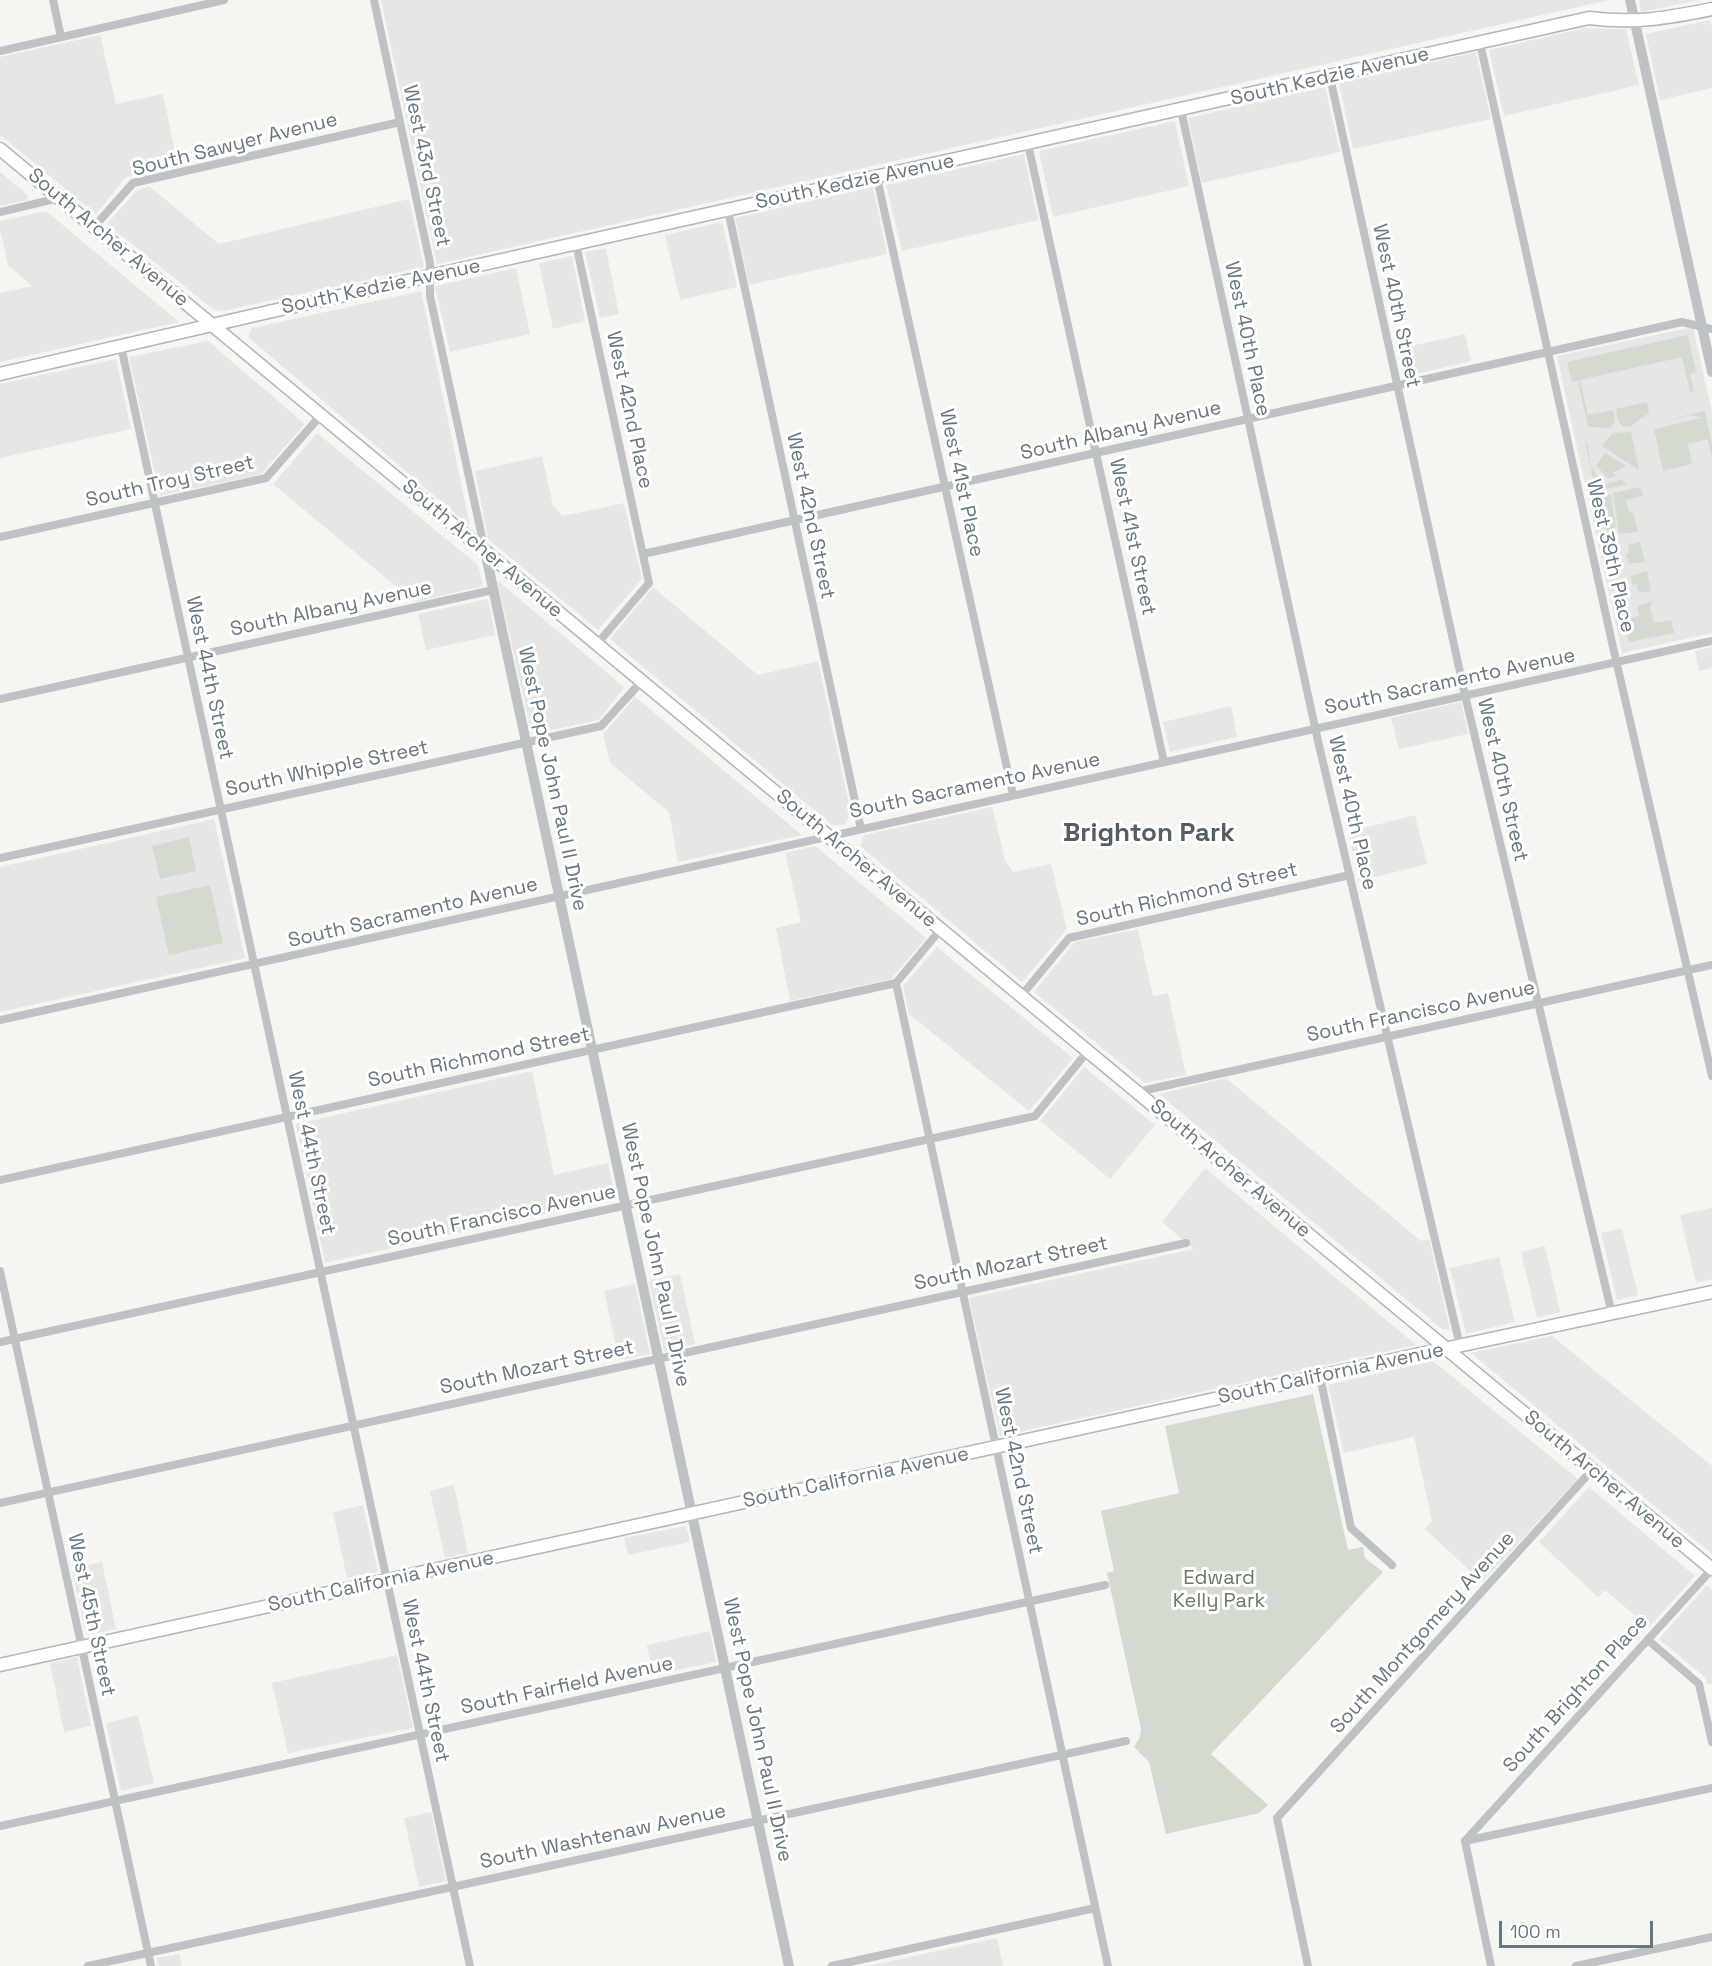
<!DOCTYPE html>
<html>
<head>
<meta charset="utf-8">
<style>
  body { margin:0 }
  #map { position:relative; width:1712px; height:1966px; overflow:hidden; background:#f5f5f2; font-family:"Space Grotesk",sans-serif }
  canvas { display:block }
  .scale { position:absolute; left:1499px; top:1921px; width:154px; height:27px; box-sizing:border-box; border:3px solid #667781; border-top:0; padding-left:8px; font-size:18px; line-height:21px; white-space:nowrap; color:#667781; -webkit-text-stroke:4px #fff; paint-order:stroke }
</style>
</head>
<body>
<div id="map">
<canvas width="1712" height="1966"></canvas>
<div class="scale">100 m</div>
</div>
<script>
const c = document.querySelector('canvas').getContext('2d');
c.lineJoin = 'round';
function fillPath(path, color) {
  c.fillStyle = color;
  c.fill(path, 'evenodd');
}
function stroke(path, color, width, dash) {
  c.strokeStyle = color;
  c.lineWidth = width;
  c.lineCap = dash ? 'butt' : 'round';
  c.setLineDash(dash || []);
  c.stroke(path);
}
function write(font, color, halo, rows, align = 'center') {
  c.font = font + ' "Space Grotesk",sans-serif';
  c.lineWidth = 6;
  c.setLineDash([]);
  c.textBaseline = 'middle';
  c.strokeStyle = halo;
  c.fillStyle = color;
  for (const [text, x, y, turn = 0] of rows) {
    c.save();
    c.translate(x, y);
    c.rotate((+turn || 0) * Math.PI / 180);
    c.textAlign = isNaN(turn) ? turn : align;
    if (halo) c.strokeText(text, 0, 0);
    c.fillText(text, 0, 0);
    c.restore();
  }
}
fillPath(new Path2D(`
  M381,0H1609L437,264Z
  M1639,0H1700L1641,12Z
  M1710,20L1712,28V88L1660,100L1646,34Z
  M1584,28L1626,29L1639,85L1504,116L1489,50Z
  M100,35L116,104L163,94L178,166L126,177L96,214L0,135V57Z
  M1476,52L1491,119L1353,149L1339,83Z
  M1325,87L1340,152L1202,183L1188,118Z
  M1175,121L1189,186L1053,217L1039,151Z
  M1024,154L1038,220L902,251L886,185Z
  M0,172L28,195L27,200L0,206Z
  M149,186L219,244L409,199L424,267L223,311L214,310L107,224L137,190Z
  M873,187L887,254L749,285L735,218Z
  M46,211L179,322L0,362V293L32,286L8,265L0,230V221Z
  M722,222L737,287L680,300L665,235Z
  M606,248L619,314L600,318L585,252Z
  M572,256L585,321L553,329L539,263Z
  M516,268L530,334L450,352L435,286Z
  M421,291L423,300L470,526L248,337L252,328Z
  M1693,327L1712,412V633L1622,653L1557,356Z
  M1465,334L1471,361L1404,377L1398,349Z
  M208,341L305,424L261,474L160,496L129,357Z
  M116,359L131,429L0,458V384Z
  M317,433L478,565L483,586L415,602L273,484Z
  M542,456L553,506L563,516L624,503L642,579L598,630L488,539L475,471Z
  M497,580L624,687L599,720L532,734Z
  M653,587L758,675L818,661L851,813L845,824L833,826L610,639Z
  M488,599L495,635L426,650L418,614Z
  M1712,647V668L1699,671L1695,651Z
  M635,697L796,830L802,835L678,862L669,812L610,763L603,734Z
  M1461,702L1468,734L1399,749L1391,718Z
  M1231,706L1237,737L1170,752L1163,722Z
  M992,807L1005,860L1013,872L1051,864L1067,929L1022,982L860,846L864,835Z
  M1415,815L1427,864L1359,881L1348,832Z
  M214,819L245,958L0,1012V867Z
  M815,846L926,938L891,979L790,1001L776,928L801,922L785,853Z
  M1138,929L1153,996L1168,993L1186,1075L1145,1083L1034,992L1075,942Z
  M937,947L1073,1058L1029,1111L909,1014L903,986Z
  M1084,1067L1155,1125L1110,1179L1040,1121Z
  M532,1071L554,1175L608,1163L616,1198L325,1263L296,1124Z
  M1226,1078L1421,1241L1429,1239L1450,1329L1443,1330L1159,1094Z
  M1205,1168L1416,1345L1000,1436L969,1298L1194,1249L1162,1222Z
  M1712,1208V1279L1696,1283L1680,1215Z
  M1622,1229L1638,1295L1617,1300L1601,1233Z
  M1545,1246L1560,1312L1537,1318L1521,1252Z
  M1499,1257L1515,1322L1466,1334L1450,1268Z
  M680,1274L695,1344L664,1351L649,1281Z
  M635,1284L650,1354L619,1360L604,1291Z
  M1552,1336L1712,1466V1554L1471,1353Z
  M1433,1361L1578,1479L1482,1582L1425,1529L1432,1521L1414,1437L1344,1453L1328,1385Z
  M454,1485L468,1553L445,1558L430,1491Z
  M1589,1487L1695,1576L1649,1627L1605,1590L1598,1597L1539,1542Z
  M363,1505L378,1572L347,1578L333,1512Z
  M686,1526L690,1542L628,1555L624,1538Z
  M102,1562L116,1629L86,1635L72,1569Z
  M1707,1585L1712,1590V1684L1707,1685L1706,1678L1659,1639Z
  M710,1631L716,1662L653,1675L647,1645Z
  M397,1655L413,1728L288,1753L272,1683Z
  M77,1657L91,1726L64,1732L50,1663Z
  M138,1715L154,1783L121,1791L106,1723Z
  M431,1812L446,1881L419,1887L404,1818Z
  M997,1938L1003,1966H868Z
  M179,1954L182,1966H159L157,1958Z`), '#e6e6e5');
fillPath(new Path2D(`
  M1688,335L1696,372L1690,374L1694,391L1690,392L1682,357L1580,380L1588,415L1613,410L1615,421L1611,428L1588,427L1578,381L1572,382L1567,362Z
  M1647,402L1649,413L1631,426L1623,427L1618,421L1616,409Z
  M1705,411L1712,444V458L1708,439L1688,444L1692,464L1663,471L1654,429L1701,418L1693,415L1662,421Z
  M1631,432L1639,470L1602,446L1613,433Z
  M1585,442L1587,443L1591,466L1603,485L1621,480L1628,484L1596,491Z
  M1605,453L1626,466L1613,473L1616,476L1608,479L1596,465Z
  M1641,487L1643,496L1626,500L1629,512L1633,511L1638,532L1619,534L1613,493Z
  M1611,494L1617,535L1606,537L1597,497Z
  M1640,542L1645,562L1629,564L1626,554L1629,553L1628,545Z
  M1647,571L1651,591L1639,593L1637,584L1632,585L1631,576Z
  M1653,601L1650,607L1654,623L1671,620L1674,633L1629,642L1622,610L1626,609L1628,619L1639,616L1637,606Z
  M189,837L196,871L160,879L152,846Z
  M210,885L223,943L169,955L156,897Z
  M1313,1394L1348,1550L1363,1547L1365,1558L1383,1572L1211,1754L1268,1805L1259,1813L1166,1834L1149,1762L1134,1747L1140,1737L1141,1729L1107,1573L1114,1571L1101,1511L1179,1493L1165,1426Z`), '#d5dad1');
const secondary = new Path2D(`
  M0,149L1712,1569
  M0,374L277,310L1589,18C1635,24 1667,18 1712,9
  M0,1665L1420,1354L1712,1292`);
stroke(secondary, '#b1b6ba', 15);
stroke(new Path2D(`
  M53,0L61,37
  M374,0L430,263V296L485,551
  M1480,43L1613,647L1712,1076
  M0,51L224,0
  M1330,77L1465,695L1612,1314
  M1181,110L1318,741L1460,1346
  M1028,144L1164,762
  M877,178L1013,795
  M728,210L861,829
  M0,212L59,198
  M94,227L133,183L400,122
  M576,244L649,583L597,644
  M121,346L470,1966
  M0,537L266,478L321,415
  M643,554L1682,322L1712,329
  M0,699L493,590
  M0,858L601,726L642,681
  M896,983L1108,1966
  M1021,996L1069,938L1350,875
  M0,1020L1712,641
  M1137,1092L1712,965
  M0,1180L896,983L941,929
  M0,1271L151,1966
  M0,1342L1035,1116L1088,1051
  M1320,1376L1351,1528L1392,1565
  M0,1503L1186,1243
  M1648,1640L1699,1684L1712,1742
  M0,1826L1105,1585
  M1465,1841L1712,1569
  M1465,1841L1712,1788
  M1465,1841L1491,1966
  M88,1966L1126,1741
  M832,1966L1095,1908
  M1308,1966L1277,1818L1592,1470
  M1576,1966L1712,1937`), '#bec2c5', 8);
stroke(new Path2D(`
  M1630,0L1712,372
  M485,551L789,1966`), '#bec2c5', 10);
stroke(secondary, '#fff', 12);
write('20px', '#667781', '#fff', [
  ["South Kedzie Avenue",1330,77,-13],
  ["South Sawyer Avenue",235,145,-14],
  ["West 43rd Street",426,166,78],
  ["South Kedzie Avenue",855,182,-12],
  ["South Archer Avenue",108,238,40],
  ["South Kedzie Avenue",381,287,-12],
  ["West 40th Street",1396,306,78],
  ["West 40th Place",1247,339,78],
  ["West 42nd Place",629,410,78],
  ["South Albany Avenue",1121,431,-13],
  ["South Troy Street",170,482,-13],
  ["West 41st Place",961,483,78],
  ["West 42nd Street",810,516,78],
  ["West 41st Street",1132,537,78],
  ["South Archer Avenue",482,549,40],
  ["West 39th Place",1610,556,77],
  ["South Albany Avenue",331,609,-12],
  ["West 44th Street",209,678,78],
  ["South Sacramento Avenue",1450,682,-12],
  ["South Whipple Street",327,769,-12],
  ["West Pope John Paul II Drive",552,779,78],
  ["West 40th Street",1502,780,77],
  ["South Sacramento Avenue",975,786,-12],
  ["West 40th Place",1352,813,77],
  ["South Archer Avenue",856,859,40],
  ["South Richmond Street",1187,895,-13],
  ["South Sacramento Avenue",413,913,-13],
  ["South Francisco Avenue",1421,1012,-12],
  ["South Richmond Street",479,1058,-12],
  ["West 44th Street",311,1153,78],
  ["South Archer Avenue",1230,1169,40],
  ["South Francisco Avenue",502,1216,-12],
  ["West Pope John Paul II Drive",655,1255,78],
  ["South Mozart Street",1011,1264,-12],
  ["South Mozart Street",537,1368,-12],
  ["South California Avenue",1331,1374,-12],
  ["West 42nd Street",1018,1471,78],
  ["South California Avenue",856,1478,-12],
  ["South Archer Avenue",1604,1480,40],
  ["South California Avenue",381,1582,-12],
  ["West 45th Street",91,1615,78],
  ["South Montgomery Avenue",1423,1633,-48],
  ["West 44th Street",425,1681,78],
  ["South Fairfield Avenue",567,1686,-12],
  ["South Brighton Place",1576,1694,-48],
  ["West Pope John Paul II Drive",757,1730,78],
  ["South Washtenaw Avenue",603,1837,-12]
]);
write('20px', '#6a7864', '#fff', [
  ["Edward",1219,1579],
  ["Kelly Park",1219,1602]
]);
write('bold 26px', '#535f66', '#fff', [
  ["Brighton Park",1149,834]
]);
</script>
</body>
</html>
